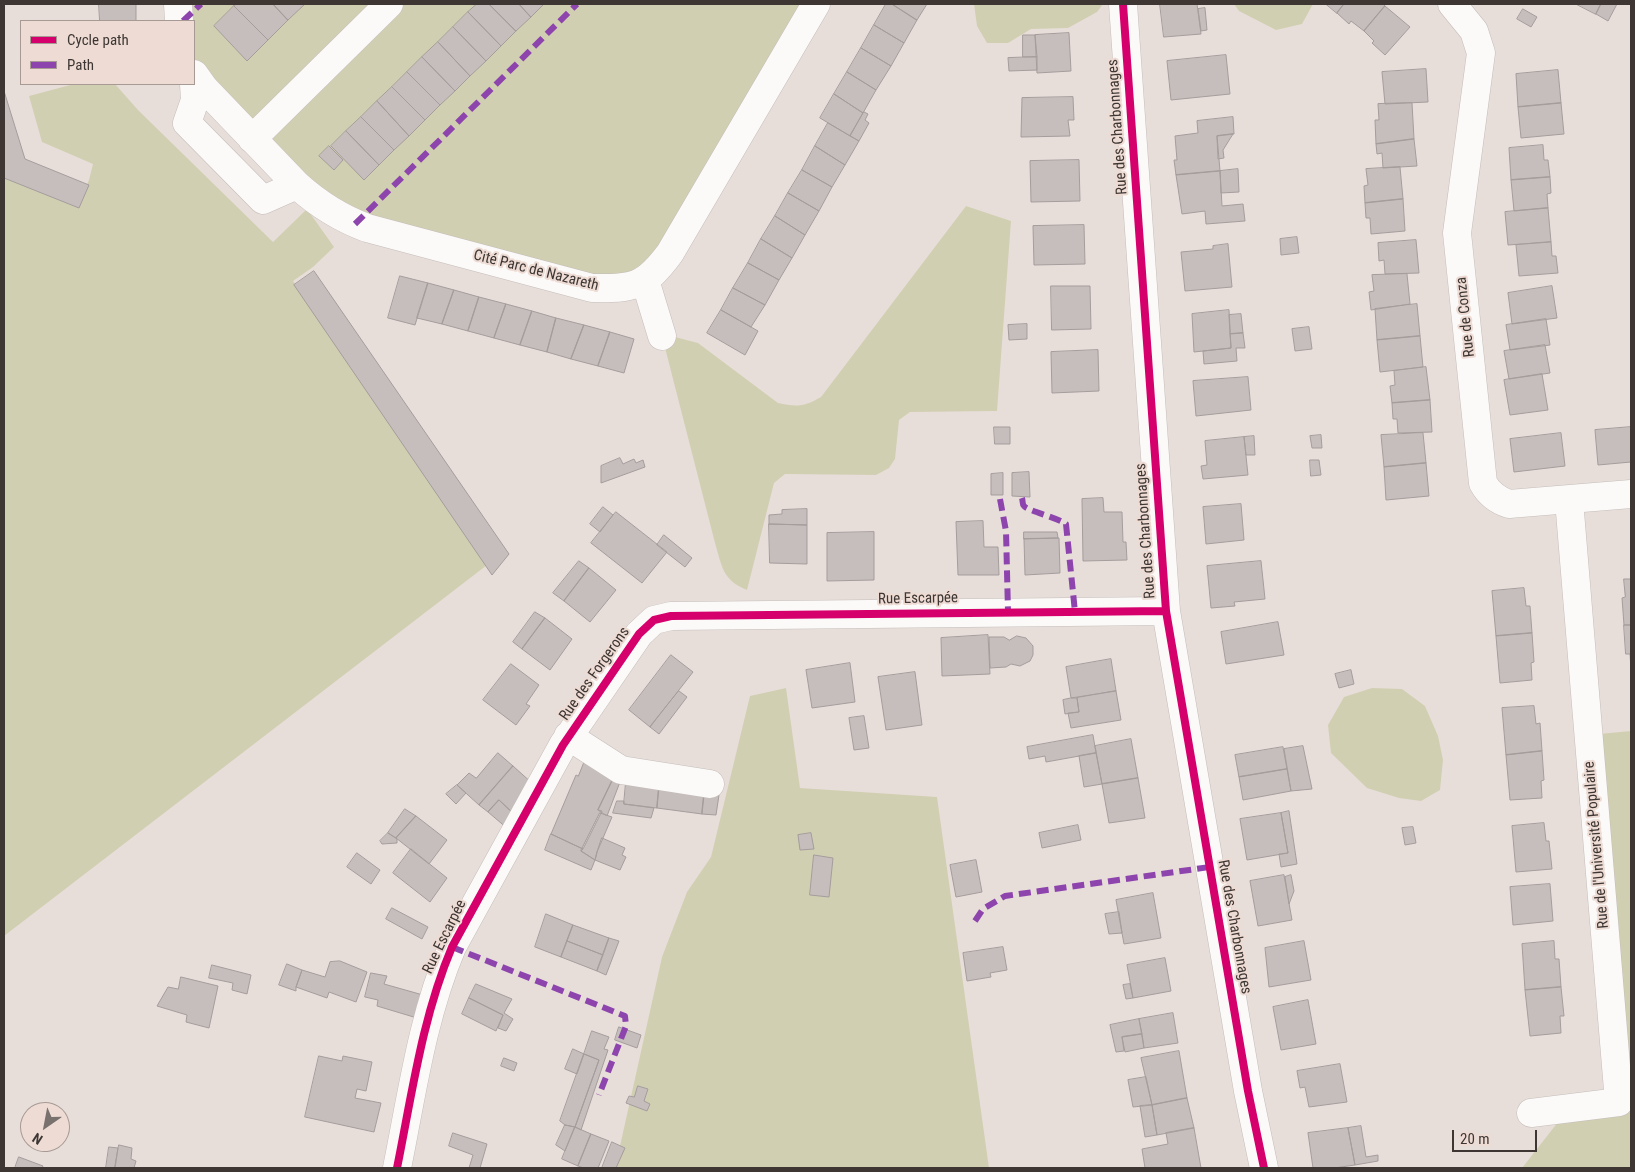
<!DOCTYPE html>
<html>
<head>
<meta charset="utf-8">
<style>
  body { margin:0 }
  #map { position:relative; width:1635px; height:1172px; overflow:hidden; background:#e7deda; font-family:"Roboto Condensed",sans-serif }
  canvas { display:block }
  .frame { position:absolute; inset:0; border:5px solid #3d3633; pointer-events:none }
  .legend { position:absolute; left:20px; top:20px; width:175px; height:65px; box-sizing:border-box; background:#eddbd4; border:1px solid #a79994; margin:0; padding:6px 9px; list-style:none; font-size:15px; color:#3d3633 }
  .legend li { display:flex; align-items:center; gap:10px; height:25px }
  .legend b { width:25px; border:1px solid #a79994 }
  .north { position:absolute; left:20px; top:1102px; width:50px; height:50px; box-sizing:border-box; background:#eddbd4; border:1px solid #a79994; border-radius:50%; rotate:213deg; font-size:14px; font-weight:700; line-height:20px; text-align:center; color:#3d3633 }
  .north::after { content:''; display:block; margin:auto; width:18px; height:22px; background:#78716d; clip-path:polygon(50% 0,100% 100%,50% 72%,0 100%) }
  .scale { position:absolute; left:1452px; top:1130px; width:85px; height:22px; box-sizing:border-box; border:2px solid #3d3633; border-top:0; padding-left:6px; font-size:15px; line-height:18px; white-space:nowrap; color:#3d3633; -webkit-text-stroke:4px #eddbd4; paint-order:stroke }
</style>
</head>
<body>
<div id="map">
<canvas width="1635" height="1172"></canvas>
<div class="frame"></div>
<ul class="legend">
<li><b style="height:6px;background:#d6006c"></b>Cycle path</li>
<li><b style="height:6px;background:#8e44ad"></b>Path</li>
</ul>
<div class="north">N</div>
<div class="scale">20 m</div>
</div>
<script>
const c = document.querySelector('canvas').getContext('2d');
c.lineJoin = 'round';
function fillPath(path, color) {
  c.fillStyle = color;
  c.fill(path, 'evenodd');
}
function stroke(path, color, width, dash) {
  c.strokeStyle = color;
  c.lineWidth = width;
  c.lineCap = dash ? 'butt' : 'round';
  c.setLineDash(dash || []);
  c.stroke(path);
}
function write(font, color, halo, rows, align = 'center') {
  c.font = font + ' "Roboto Condensed",sans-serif';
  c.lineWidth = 4;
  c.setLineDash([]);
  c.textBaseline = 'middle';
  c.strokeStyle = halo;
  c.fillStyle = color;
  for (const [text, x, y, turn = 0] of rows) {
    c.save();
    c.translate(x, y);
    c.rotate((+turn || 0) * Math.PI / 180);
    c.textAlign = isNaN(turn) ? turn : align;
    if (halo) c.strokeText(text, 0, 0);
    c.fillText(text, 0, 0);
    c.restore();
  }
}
fillPath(new Path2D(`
  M175,4H818L633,288L332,210L194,75V21H176Z
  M974,4H1103L1097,12L1068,28L1031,29L1008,43H987L977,26Z
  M1234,4H1313L1302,24L1276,30L1239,11Z
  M74,84H115L138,110L273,242L307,209L334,247L313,267L293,281L491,562L4,936V162L7,173L79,202L89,180L93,164L42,142L29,96Z
  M966,206L1011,221L997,411L910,412L899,420L895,459L889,468L876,475L785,474L774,483L747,590C722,580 722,566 715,543L662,336L675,337L698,343L778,403C796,407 804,407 821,397Z
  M786,688L800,788L937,797L989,1168H607L618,1155L662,957L687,892L711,857L750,696Z
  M1372,688L1402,689L1425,706L1438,736L1443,760L1440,790L1421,801L1399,798L1367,788L1331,753L1328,725L1344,697Z
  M1631,731V1168H1522L1569,1108L1619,1102L1588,735Z`), '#d1cfb2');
const building = new Path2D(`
  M99,4H136V21H100Z
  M237,4H273L288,20L268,40L234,6Z
  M273,4H305L288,20Z
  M477,4H489L516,31L501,46L468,12Z
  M489,4H519L531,17L516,31Z
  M519,4H544L531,17Z
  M886,4H892L917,20L904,43L874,25Z
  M892,4H927L917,20Z
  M1160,4H1197L1201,34L1164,37Z
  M1326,4H1344L1337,13Z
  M1344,4H1383L1385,6L1364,31L1351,21L1349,24L1337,13Z
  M1576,4H1601L1596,14Z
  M1601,4H1617L1608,21L1596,14Z
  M234,6L268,40L247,61L214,26Z
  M1385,6L1410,27L1385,55L1372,43L1374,41L1364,31Z
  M1205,8L1207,30L1201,31L1198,9Z
  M1523,9L1537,17L1531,27L1517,19Z
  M468,12L501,46L486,61L453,27Z
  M874,25L904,43L891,66L861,48Z
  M453,27L486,61L470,76L438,42Z
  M1069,33L1071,71L1037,73L1035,35Z
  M1023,35H1035L1037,57H1023Z
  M438,42L470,76L455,91L422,57Z
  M861,48L891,66L876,90L847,72Z
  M1226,55L1230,94L1171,100L1167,61Z
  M422,57L455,91L440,105L407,72Z
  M1037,57V70L1009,71L1008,58Z
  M1426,69L1428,102L1385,104L1382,72Z
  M1558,70L1561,103L1518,107L1516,74Z
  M407,72L440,105L425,120L392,87Z
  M847,72L876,90L863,113L834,94Z
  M392,87L425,120L409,136L377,101Z
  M4,91L25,159L89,185L79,208L4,178Z
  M834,94L863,113L850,136L820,118Z
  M1073,97L1074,120H1068L1070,136L1021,137L1022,98Z
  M377,101L409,136L394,150L361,117Z
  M1412,103L1414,139L1376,144L1375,120H1379L1378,104Z
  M1561,103L1564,134L1521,138L1518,107Z
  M864,112L868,114L865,120L869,123L859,141L850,136Z
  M361,117L394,150L379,165L346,131Z
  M1233,117L1234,134L1217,136L1220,171L1176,175L1174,160H1177L1175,136L1198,133L1197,121Z
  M828,123L859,141L845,165L815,146Z
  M346,131L379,165L364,180L331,146Z
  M1233,134L1223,150L1224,158L1218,159L1217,136Z
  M1414,139L1417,166L1383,168L1382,153L1377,154L1376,144Z
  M1543,145L1544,160H1548L1550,177L1511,180L1509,148Z
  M329,146L343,160L334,170L319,156Z
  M815,146L845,165L832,187L802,170Z
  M1079,160L1080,201L1031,202L1030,161Z
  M1400,167L1403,199L1365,203L1364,186L1368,185L1366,169Z
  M1238,169L1239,192L1221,193L1220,171Z
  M802,170L832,187L819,211L788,193Z
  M1220,171L1222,206L1243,204L1245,221L1206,224L1205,211L1182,214L1176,175Z
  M1550,177L1551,193L1547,194L1548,208L1514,211L1511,180Z
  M788,193L819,211L805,235L775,216Z
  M1403,199L1405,231L1371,234L1370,218H1366L1365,203Z
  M1548,208L1551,242L1508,245L1505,212Z
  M775,216L805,235L792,258L761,239Z
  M1084,225L1085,264L1034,265L1033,226Z
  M1297,237L1299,253L1281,255L1280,239Z
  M761,239L792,258L779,280L748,263Z
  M1416,240L1419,273L1385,274L1384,260L1379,261L1378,243Z
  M1551,242L1552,256H1556L1558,273L1519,276L1516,245Z
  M1228,244L1232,287L1185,291L1181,252L1213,249V246Z
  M748,263L779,280L765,305L733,288Z
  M314,271L509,554L492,575L294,285Z
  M1407,274L1410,304L1371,310L1369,292L1374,291L1372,275Z
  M400,276L428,283L415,325L388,318Z
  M428,283L454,290L442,324L417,318Z
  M1051,286H1090L1091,329L1052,330Z
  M1552,286L1557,318L1512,324L1508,293Z
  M733,288L765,305L751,327L721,310Z
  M454,290L479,297L468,331L442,324Z
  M479,297L506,304L494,338L468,331Z
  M506,304L532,311L520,345L494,338Z
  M1417,304L1420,336L1377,340L1375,309Z
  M721,310L758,331L745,355L707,333Z
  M1229,310L1231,348L1194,352L1192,314Z
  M532,311L556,318L547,352L520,345Z
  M1241,314L1243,333L1230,334L1229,315Z
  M556,318L584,325L571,359L547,352Z
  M1546,319L1550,345L1510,350L1506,325Z
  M1027,324V339L1009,340L1008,325Z
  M584,325L610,332L598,366L571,359Z
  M1309,327L1312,349L1295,351L1292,329Z
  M610,332L634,339L624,373L598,366Z
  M1243,333L1245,348H1236L1237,361L1204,364L1203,351L1231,348L1230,334Z
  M1420,336L1423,367L1380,372L1377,340Z
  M1545,345L1550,373L1509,379L1504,351Z
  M1098,350L1099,391L1052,393L1051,352Z
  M1426,367L1430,400L1392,403L1390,386L1395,385L1394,371Z
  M1542,374L1548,410L1510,415L1504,380Z
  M1248,377L1251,410L1196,416L1193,381Z
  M1430,400L1432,432L1398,433L1397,419H1393L1392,403Z
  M994,427H1010V444H995Z
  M1631,427V462L1598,465L1595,430Z
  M1423,433L1426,463L1384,467L1381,435Z
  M1561,433L1565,466L1514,472L1510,439Z
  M1321,435L1322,448H1312L1310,436Z
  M1254,436L1255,455H1246L1244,437Z
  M1244,437L1248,475L1203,479L1201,466L1207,465L1205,441Z
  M620,458L623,464L634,459L636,463L643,460L645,467L601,483V466Z
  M1310,460H1319L1321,475L1311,476Z
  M1426,463L1429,496L1386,500L1384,467Z
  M1029,472L1030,497L1012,496V473Z
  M1003,473V495H991V474Z
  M1103,498L1104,512H1122L1123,542H1126L1127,560L1083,561L1082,499Z
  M1241,504L1244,540L1206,544L1203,507Z
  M603,507L613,515L600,532L590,524Z
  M807,509V525L769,524V515L782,514V510Z
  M616,512L667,552L642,583L591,543Z
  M983,521L984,547H998L999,575H958L956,522Z
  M769,524L807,525V564L770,563Z
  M874,532V580L827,581V533Z
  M1024,532H1057L1058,538L1024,539Z
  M664,535L692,558L685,567L657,545Z
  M1058,538H1059L1060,573L1025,575L1024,539Z
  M579,561L589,568L564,601L553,593Z
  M1261,561L1265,599L1234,602L1235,606L1211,608L1207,566Z
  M589,568L616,590L590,622L564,601Z
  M1624,579H1631V625H1624L1622,598L1625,597Z
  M1524,588L1526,606H1530L1532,633L1496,636L1492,591Z
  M535,612L545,618L522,649L513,642Z
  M545,618L572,639L550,670L522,649Z
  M1278,622L1284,655L1226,664L1221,632Z
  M1624,625H1631V670L1630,654H1626Z
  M1532,633L1534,662L1531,663L1532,680L1500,683L1496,636Z
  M988,635L990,674L942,676L941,638Z
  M1017,636L1026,638L1033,646V655L1030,661L1020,666L1011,664L1006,667L990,668L989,637H1004L1009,640Z
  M671,655L693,672L650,727L629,710Z
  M1111,659L1116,691L1071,698L1066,667Z
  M850,663L855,702L812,708L806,670Z
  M511,664L539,685L526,704L530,706L516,725L483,700Z
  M1351,670L1354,684L1339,688L1335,674Z
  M915,672L922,725L886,730L878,677Z
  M679,691L687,697L659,734L650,727Z
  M1116,691L1121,720L1071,728L1068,713L1079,712L1077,698Z
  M1071,698H1077L1079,712L1065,714L1063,700Z
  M1534,706L1536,724L1540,723L1542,751L1506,755L1502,708Z
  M864,716L869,748L854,750L849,718Z
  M1093,735L1096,753L1046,762L1045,756L1029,759L1027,747Z
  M1131,739L1138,778L1102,784L1095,746Z
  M1303,746L1312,789L1291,791L1284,749Z
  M1283,747L1287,769L1239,777L1235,755Z
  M1542,751L1544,780L1541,781L1542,798L1510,800L1506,755Z
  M498,753L513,766L479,805L457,785L469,773L476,778Z
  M1096,753L1102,784L1084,787L1079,756Z
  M584,763L614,777L598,810L602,811L583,849L551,834L576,775L578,776Z
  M513,766L533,784L515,815L499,800L488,812L479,805Z
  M1287,769L1291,791L1243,800L1239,777Z
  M1138,778L1145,818L1109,823L1102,784Z
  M613,779L620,782L607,816L598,810Z
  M626,782L659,787L657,808L624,804Z
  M457,785L466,793L456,804L446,794Z
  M659,787L704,795L702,814L657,808Z
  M704,795H719L716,815L702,814Z
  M499,800L515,815L508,829L488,812Z
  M617,801H624V804L654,808L651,818L613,813Z
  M405,809L416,816L396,838L388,833Z
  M1289,811L1297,864L1281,867L1279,854L1288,853L1281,813Z
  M600,813L612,817L597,852L595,860L581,851Z
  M1281,813L1288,853L1247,860L1240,819Z
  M416,816L447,840L429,864L396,838Z
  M1544,823L1546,841H1549L1552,869L1516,872L1512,826Z
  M1078,825L1081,840L1042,848L1039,833Z
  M1413,827L1416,843L1405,845L1402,828Z
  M388,833L397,839V843L382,844L380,841Z
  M811,833L814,849L800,850L798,835Z
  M551,834L583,849L581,851L595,860L591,870L545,850Z
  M602,838L625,848L622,855L626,857L620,870L595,860L597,852Z
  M411,849L447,878L430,902L393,873Z
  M357,853L380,870L371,884L347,867Z
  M814,855L833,858L829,897L810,895Z
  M976,860L982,892L956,897L950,865Z
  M1284,875L1292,920L1258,926L1250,881Z
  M1291,875L1294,891L1289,904L1285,877Z
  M1550,884L1553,921L1513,925L1510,887Z
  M1153,893L1161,938L1124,944L1116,900Z
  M392,908L428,927L422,939L386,919Z
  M1119,912L1122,933L1109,934L1105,914Z
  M546,914L573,925L561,957L535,947Z
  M573,925L609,938L603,955L567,941Z
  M609,938L619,941L606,975L597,971Z
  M567,941L603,955L597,971L561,957Z
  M1304,941L1311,980L1269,987L1265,948Z
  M1554,941L1555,959H1559L1561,987L1525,990L1522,944Z
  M1003,947L1007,970L990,973L991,977L967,981L963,953Z
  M1165,958L1171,991L1133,998L1127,965Z
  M340,961L367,972L356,1002L329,992L327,998L296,987L302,970L325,977L330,962Z
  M287,964L302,970L296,987V991L279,985Z
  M212,965L251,975L247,994L232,990L233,983L209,978Z
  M371,973L387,976L384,984L423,995L417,1018L377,1006L378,1000L365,997Z
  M181,977L218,986L209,1028L186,1022L187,1015L157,1006L168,987L178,989Z
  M476,984L512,999L504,1013L513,1019L506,1031L498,1028L503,1015L469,998Z
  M1130,984L1133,998L1126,999L1123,985Z
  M1561,987L1564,1016H1560L1561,1033L1530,1036L1525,990Z
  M469,998L503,1015L496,1031L462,1014Z
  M1308,1000L1316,1044L1281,1050L1273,1007Z
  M1173,1013L1178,1043L1144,1048L1139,1019Z
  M1139,1019L1142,1034L1122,1037L1124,1051L1116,1052L1110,1025Z
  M619,1027L641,1035L637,1048L615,1040Z
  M592,1031L609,1037L604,1049L608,1050L581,1130L575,1127L599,1060L584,1054Z
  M1142,1034L1144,1048L1125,1052L1122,1037Z
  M573,1049L584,1054L577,1074L565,1069Z
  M1179,1051L1187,1098L1152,1105L1141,1058Z
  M584,1054L599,1060L575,1127L565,1125L560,1121Z
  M319,1056L342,1061L343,1056L372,1062L366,1091L357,1089L355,1098L381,1103L374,1132L305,1117Z
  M504,1058L517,1063L514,1071L501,1066Z
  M1340,1064L1347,1102L1309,1107L1305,1087L1300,1088L1297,1071Z
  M1146,1077L1152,1105L1133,1107L1128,1080Z
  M638,1086L648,1089L644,1101L650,1104L647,1111L626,1103L629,1096L634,1097Z
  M1187,1098L1194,1128L1157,1135L1152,1105Z
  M1152,1105L1157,1135L1145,1137L1140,1106Z
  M565,1125L575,1127L565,1151L556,1145Z
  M1361,1126L1366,1157L1378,1155V1161L1355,1165L1348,1128Z
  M575,1127L591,1134L578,1166L562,1159Z
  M1194,1128L1201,1168H1145L1142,1149L1168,1144L1166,1133Z
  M1348,1128L1355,1165L1334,1168H1313L1308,1133Z
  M453,1133L487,1144L480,1168H469L473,1155L449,1146Z
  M591,1134L609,1141L598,1168H584L578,1166Z
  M612,1142L625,1148L616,1168H602Z
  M119,1145L132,1148L131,1159L136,1161L134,1168H115Z
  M109,1147L118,1148L115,1168H106Z
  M19,1157L43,1166L42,1168H15Z`);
fillPath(building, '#c6bebd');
stroke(building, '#a49d9c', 1);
const minor = new Path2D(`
  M178,4L179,21
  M1123,4L1166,611L1248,1091L1264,1168
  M1452,4L1474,31L1481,53L1457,233L1483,483C1489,494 1497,500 1509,504L1631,494
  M194,74L204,88L297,185C318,204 340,218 367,228L592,288C633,289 645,287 670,253L816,4
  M194,84L195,100L187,123L263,200L297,185
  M252,139L389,4
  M645,280L662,336
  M568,736L621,770L710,784
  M1531,1113L1619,1102L1569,500
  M397,1168C412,1094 422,1018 452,947L563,745L639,634L654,620L671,616L1166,611`);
stroke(minor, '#c4bdb9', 29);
stroke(minor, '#fbfaf9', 28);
stroke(new Path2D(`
  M183,21L201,4
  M355,224L577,4
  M1022,498C1023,501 1022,504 1024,506C1026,510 1058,518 1066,524L1075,612
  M1000,499L1006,531L1008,612
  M975,921L983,909L1005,896L1210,867
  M452,947L625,1016L626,1026L599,1095`), '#8e44ad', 6, [12, 6]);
stroke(new Path2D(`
  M1123,4L1166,611L1248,1091L1264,1168
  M397,1168C412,1094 422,1018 452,947L563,745L639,634L654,620L671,616L1166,611`), '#d6006c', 8);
write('15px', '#3d3633', '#eddbd4', [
  ["Rue des Charbonnages",1118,127,-94],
  ["Cité Parc de Nazareth",536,271,14],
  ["Rue de Conza",1466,317,-96],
  ["Rue des Charbonnages",1146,531,-94],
  ["Rue Escarpée",918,599,-1],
  ["Rue des Forgerons",595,674,-55],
  ["Rue de l'Université Populaire",1597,845,-95],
  ["Rue des Charbonnages",1234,927,80],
  ["Rue Escarpée",445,937,-64]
]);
</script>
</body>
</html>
